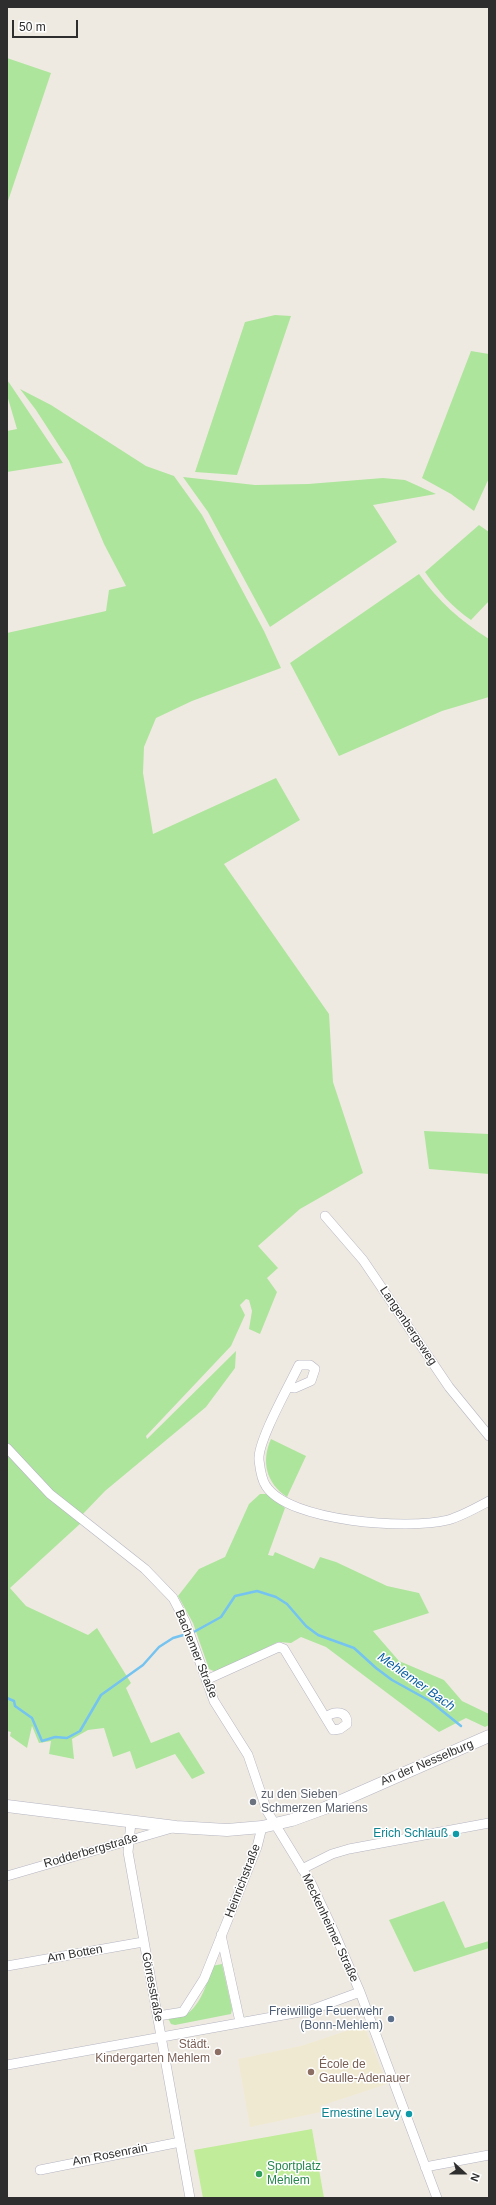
<!DOCTYPE html>
<html>
<head>
<meta charset="utf-8">
<style>
  body { margin:0 }
  #map { position:relative; width:496px; height:2205px; overflow:hidden; background:#efeae1; font-family:Helvetica,sans-serif }
  canvas { display:block }
  .frame { position:absolute; inset:0; border:8px solid #2e2e2e; pointer-events:none }
  .north { position:absolute; left:444px; top:2153px; width:40px; height:40px; -webkit-text-stroke:3px #fff; paint-order:stroke; rotate:111deg; font-size:11px; font-weight:700; line-height:16px; text-align:center; color:#2e2e2e }
  .north::after { content:''; display:block; margin:auto; width:14px; height:18px; background:#2e2e2e; clip-path:polygon(50% 0,100% 100%,50% 72%,0 100%) }
  .scale { position:absolute; left:12px; top:20px; width:66px; height:18px; box-sizing:border-box; border:2px solid #2e2e2e; border-top:0; padding-left:5px; font-size:12px; line-height:14px; white-space:nowrap; color:#2e2e2e; -webkit-text-stroke:3px #fff; paint-order:stroke }
</style>
</head>
<body>
<div id="map">
<canvas width="496" height="2205"></canvas>
<div class="frame"></div>
<div class="north">N</div>
<div class="scale">50 m</div>
</div>
<script>
const c = document.querySelector('canvas').getContext('2d');
c.lineJoin = 'round';
function fillPath(path, color) {
  c.fillStyle = color;
  c.fill(path, 'evenodd');
}
function stroke(path, color, width, dash) {
  c.strokeStyle = color;
  c.lineWidth = width;
  c.lineCap = dash ? 'butt' : 'round';
  c.setLineDash(dash || []);
  c.stroke(path);
}
function write(font, color, halo, rows, align = 'center') {
  c.font = font + ' Helvetica,sans-serif';
  c.lineWidth = 3;
  c.setLineDash([]);
  c.textBaseline = 'middle';
  c.strokeStyle = halo;
  c.fillStyle = color;
  for (const [text, x, y, turn = 0] of rows) {
    c.save();
    c.translate(x, y);
    c.rotate((+turn || 0) * Math.PI / 180);
    c.textAlign = isNaN(turn) ? turn : align;
    if (halo) c.strokeText(text, 0, 0);
    c.fillText(text, 0, 0);
    c.restore();
  }
}
fillPath(new Path2D(`
  M364,2025L387,2084L320,2106L321,2112L250,2127L238,2059L301,2046Z`), '#f0e9d1');
fillPath(new Path2D(`
  M7,58L51,73L7,204Z
  M275,315L291,316L237,475L195,472L245,322Z
  M471,351L489,354V478L474,511L451,494L422,478Z
  M7,380L10,384L63,463L7,472V431L17,429L7,395Z
  M20,389L51,405L146,466L174,476L202,515L264,631L281,668L192,701L156,718L144,747L143,773L153,834L276,778L300,820L224,864L329,1014L333,1082L363,1173L300,1209L258,1246L278,1268L267,1278L277,1292L260,1334L249,1329L252,1311L249,1300L246,1299L240,1305L245,1315L231,1346L146,1436L147,1439L236,1351L235,1368L206,1407L105,1491L81,1516L51,1492L7,1444V633L106,611L109,590L126,586L104,544L69,461L36,410Z
  M183,477L255,485L308,484L383,478L405,480L436,494L373,505L397,542L270,627L208,512Z
  M479,525L489,532V601L471,620C453,608 438,591 425,572Z
  M419,574C438,601 461,621 489,639V697L442,711L339,756L290,663Z
  M424,1131L489,1134V1174L429,1169Z
  M271,1439L306,1456L287,1497C266,1483 261,1461 271,1439Z
  M7,1452L81,1523L10,1588L26,1606L88,1635L97,1628L131,1683L126,1688L151,1743L179,1732L205,1773L192,1779L175,1754L136,1769L130,1751L113,1757L104,1728L88,1730L72,1739L74,1759L49,1754L51,1741L39,1743L32,1726L27,1748L10,1736L11,1732L7,1731Z
  M260,1494H266L285,1508L268,1555L273,1556L275,1552L314,1569L320,1557L336,1562L387,1586L419,1593L429,1613L373,1631L399,1661L444,1680L462,1701L489,1714V1725L485,1727L466,1718L439,1732L326,1647L301,1637L291,1643L278,1642L216,1672L209,1669L193,1623L178,1596L199,1569L225,1557L249,1504Z
  M444,1901L465,1948L489,1941V1948L414,1972L389,1920Z
  M222,1964L232,2009L231,2014L175,2025L171,2024L168,2018C173,2017 182,2017 187,2014C201,2004 208,1982 212,1966Z`), '#aee59d');
fillPath(new Path2D(`
  M312,2129L324,2198H203L194,2150Z`), '#c1ec99');
stroke(new Path2D(`
  M192,1633L221,1617L235,1596L257,1591L276,1597L287,1604L306,1626L318,1635L354,1648L376,1668L392,1680L430,1701L461,1726
  M7,1698L14,1701L15,1706L32,1718L42,1741L55,1737L67,1738L80,1731L101,1695L143,1665L159,1647L173,1638L187,1634`), '#74c3f1', 2.5);
const minor = new Path2D(`
  M325,1216L363,1260L449,1387L489,1436
  M289,1387L295,1388L311,1381L315,1369L310,1365H299C290,1384 257,1442 259,1460C260,1468 261,1479 266,1486C289,1522 409,1530 448,1520C462,1516 476,1508 489,1501
  M7,1448L50,1494L145,1569L173,1598L185,1621L214,1701L248,1755L267,1811L311,1883L335,1934L360,1992L437,2198
  M206,1680L279,1647L284,1649L333,1730L340,1729L347,1724C348,1710 334,1711 326,1717
  M131,1822L128,1852L190,2198
  M302,1869L332,1854L349,1849L489,1823
  M7,1876L172,1828
  M221,1935L240,2022
  M7,1966L143,1942
  M158,2016L183,2012L204,1979L257,1847L262,1827
  M7,2065L311,2010L360,1992
  M425,2167L489,2155
  M40,2170L180,2142`);
const tertiary = new Path2D(`
  M7,1806L176,1827L227,1830L262,1827L292,1820L325,1808L489,1736`);
stroke(minor, '#b4b5c1', 10);
stroke(tertiary, '#b4b5c1', 13);
stroke(minor, '#fff', 9);
stroke(tertiary, '#fff', 12);
for (const [x, y, r, color] of [
  [253,1802,4,"#6b7280"],
  [456,1834,4,"#0f9aa8"],
  [391,2019,4,"#5c6f8a"],
  [218,2052,4,"#8d6e63"],
  [311,2072,4,"#8d6e63"],
  [409,2114,4,"#0f9aa8"],
  [259,2174,4,"#2e9e5b"]
]) {
  const dot = new Path2D();
  dot.arc(x, y, r, 0, 2 * Math.PI);
  c.fillStyle = color;
  c.fill(dot);
  stroke(dot, '#fff', 1.5);
}
write('12px', '#2e2e2e', '#fff', [
  ["Langenbergsweg",408,1326,56],
  ["Bachemer Straße",196,1654,68],
  ["An der Nesselburg",427,1763,-23],
  ["Rodderbergstraße",91,1851,-16],
  ["Heinrichstraße",243,1881,-69],
  ["Meckenheimer Straße",330,1928,65],
  ["Am Botten",75,1954,-10],
  ["Görresstraße",152,1987,79],
  ["Am Rosenrain",110,2155,-11]
]);
write('12px', '#5b616d', '#fff', [
  ["zu den Sieben",261,1795],
  ["Schmerzen Mariens",261,1809]
], 'left');
write('12px', '#0d838f', '#fff', [
  ["Erich Schlauß",448,1834],
  ["Ernestine Levy",401,2114]
], 'right');
write('12px', '#4e5e75', '#fff', [
  ["Freiwillige Feuerwehr",383,2012],
  ["(Bonn-Mehlem)",383,2026]
], 'right');
write('12px', '#785e54', '#fff', [
  ["Städt.",210,2045],
  ["Kindergarten Mehlem",210,2059],
  ["École de",319,2065,"left"],
  ["Gaulle-Adenauer",319,2079,"left"]
], 'right');
write('12px', '#27864d', '#fff', [
  ["Sportplatz",267,2167],
  ["Mehlem",267,2181]
], 'left');
write('italic 13px', '#0c60a3', '#fff', [
  ["Mehlemer Bach",416,1682,35]
]);
</script>
</body>
</html>
